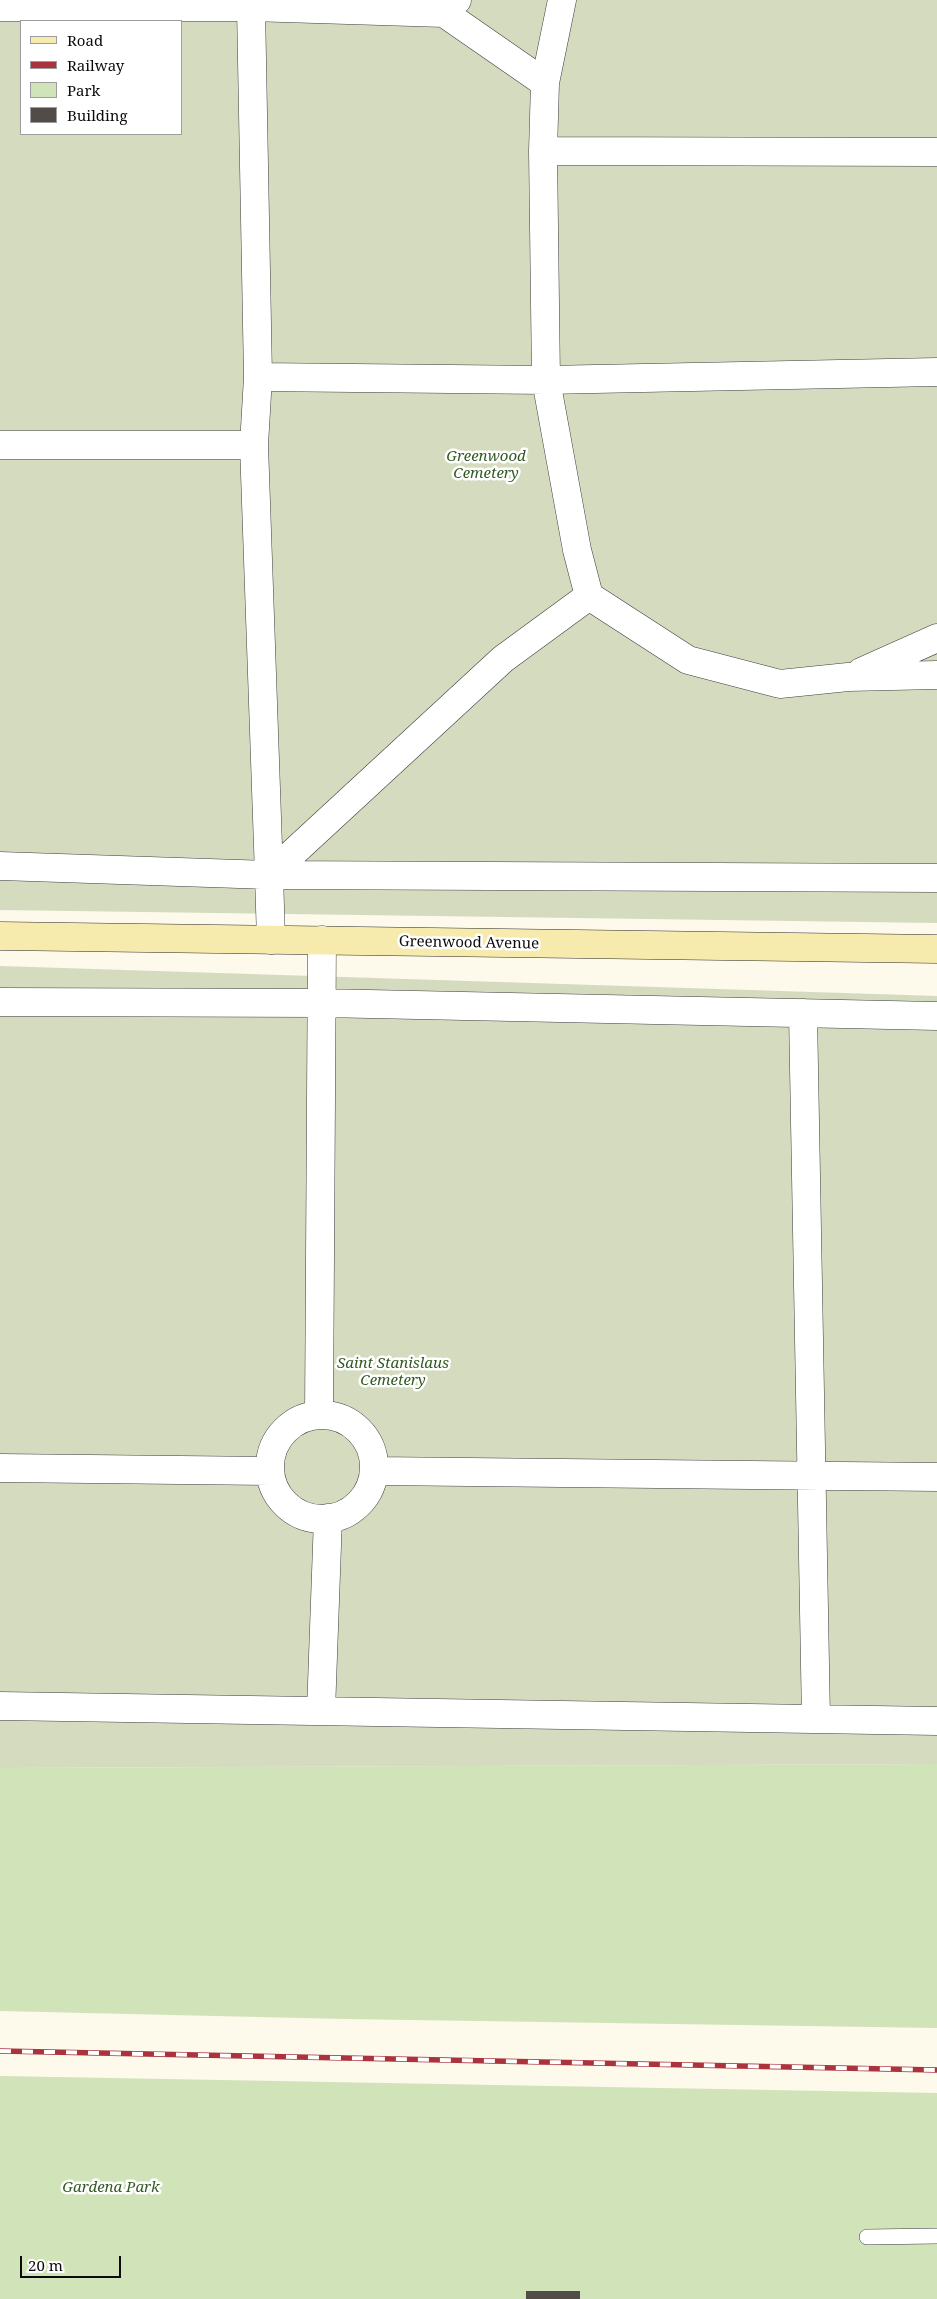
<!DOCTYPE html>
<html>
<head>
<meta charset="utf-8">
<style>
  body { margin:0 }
  #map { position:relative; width:937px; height:2299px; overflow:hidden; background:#fdf9eb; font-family:"Noto Serif",serif }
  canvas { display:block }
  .legend { position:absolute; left:20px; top:20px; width:162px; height:115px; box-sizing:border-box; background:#fff; border:1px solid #9d9d9d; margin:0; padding:6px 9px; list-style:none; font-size:15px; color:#0b0b0b }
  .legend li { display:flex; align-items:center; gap:10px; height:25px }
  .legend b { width:25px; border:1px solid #9d9d9d }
  .scale { position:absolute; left:20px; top:2256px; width:101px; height:22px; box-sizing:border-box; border:2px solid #0b0b0b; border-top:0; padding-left:6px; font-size:15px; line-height:18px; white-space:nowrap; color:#0b0b0b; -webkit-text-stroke:4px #fff; paint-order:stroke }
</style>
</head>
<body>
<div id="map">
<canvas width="937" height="2299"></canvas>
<ul class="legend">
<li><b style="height:6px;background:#f6ebad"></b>Road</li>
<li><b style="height:6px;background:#aa333e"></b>Railway</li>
<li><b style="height:14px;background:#d0e3b9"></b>Park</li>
<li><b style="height:14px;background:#524c49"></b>Building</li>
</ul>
<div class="scale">20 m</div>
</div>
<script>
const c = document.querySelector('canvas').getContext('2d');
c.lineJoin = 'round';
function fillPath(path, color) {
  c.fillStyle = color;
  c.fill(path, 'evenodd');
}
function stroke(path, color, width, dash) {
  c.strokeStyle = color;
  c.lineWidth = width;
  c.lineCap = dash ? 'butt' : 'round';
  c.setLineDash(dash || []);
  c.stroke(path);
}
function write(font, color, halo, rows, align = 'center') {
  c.font = font + ' "Noto Serif",serif';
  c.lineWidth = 5;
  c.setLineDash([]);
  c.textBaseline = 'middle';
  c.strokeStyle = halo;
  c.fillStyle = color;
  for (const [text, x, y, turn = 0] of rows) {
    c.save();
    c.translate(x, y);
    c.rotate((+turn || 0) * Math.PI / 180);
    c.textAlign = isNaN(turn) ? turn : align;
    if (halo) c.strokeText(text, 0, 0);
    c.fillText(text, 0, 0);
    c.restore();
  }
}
fillPath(new Path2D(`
  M937,1764V2028L346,2019L0,2011V1768Z
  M0,2076L937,2093V2299H0Z`), '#d0e3b9');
fillPath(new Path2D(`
  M0,0H937V923L0,910ZM21,21H181V134H21Z
  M0,966L937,996V1764L0,1768Z`), '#d4dbbf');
fillPath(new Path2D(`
  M526,2291H580V2299H526Z`), '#524c49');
const lane = new Path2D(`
  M867,2237L937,2236`);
const street = new Path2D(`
  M250,0L251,7L444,13L457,0
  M0,7H251L258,377L254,445H0
  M444,13L545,83L543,151L546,380L937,372
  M545,83L562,0
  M543,151L937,152
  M258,377L546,380L577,550L589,596
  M861,672L937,638
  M0,866L269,875L254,445
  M269,875L937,878
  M271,940L269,875L503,659L589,596L688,660L780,684L848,677L937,675
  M0,1002L322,1003L937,1016
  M803,1013L816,1719
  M319,1414L322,940
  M270 1467a52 52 0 1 1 104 0a52 52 0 1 1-104 0Z
  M0,1468L270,1471
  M375,1471L937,1477
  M0,1706L937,1721
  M321,1711L328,1518`);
const secondary = new Path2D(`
  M0,936L937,949`);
stroke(lane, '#3e3e3e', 16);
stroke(street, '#3e3e3e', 29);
stroke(secondary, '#2d2d2d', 29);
stroke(lane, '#fff', 15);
stroke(street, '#fff', 28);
stroke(secondary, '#f6ebad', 28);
const rail = new Path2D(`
  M0,2051L937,2070`);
stroke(rail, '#aa333e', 5.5);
stroke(rail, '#fff', 4, [11]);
write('italic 15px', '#315a23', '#fff', [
  ["Greenwood",486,457],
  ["Cemetery",486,474],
  ["Saint Stanislaus",393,1364],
  ["Cemetery",393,1381],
  ["Gardena Park",111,2188]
]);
write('15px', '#0b0b0b', '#fff', [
  ["Greenwood Avenue",469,943,1]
]);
</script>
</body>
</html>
